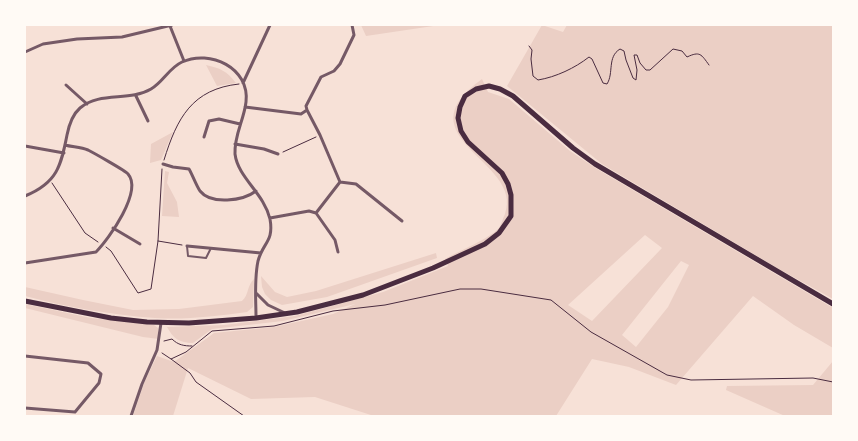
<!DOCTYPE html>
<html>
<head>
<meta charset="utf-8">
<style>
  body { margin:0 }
  #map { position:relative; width:858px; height:441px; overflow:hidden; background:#f7e1d7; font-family:Raleway,sans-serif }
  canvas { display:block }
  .frame { position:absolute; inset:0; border:26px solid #fffaf5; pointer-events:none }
</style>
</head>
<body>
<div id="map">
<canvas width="858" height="441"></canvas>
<div class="frame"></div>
</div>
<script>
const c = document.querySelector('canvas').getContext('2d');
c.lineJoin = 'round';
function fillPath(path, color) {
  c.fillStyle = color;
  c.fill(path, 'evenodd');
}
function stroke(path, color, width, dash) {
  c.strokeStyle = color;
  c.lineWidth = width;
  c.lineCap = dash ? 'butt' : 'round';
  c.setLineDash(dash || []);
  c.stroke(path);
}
fillPath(new Path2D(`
  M361,25H440L366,36Z
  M542,25L563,32L567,25H833V299L779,269L602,164L507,86Z
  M206,65C220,68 227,71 236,83L217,86Z
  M482,79L488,92L509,99L570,151L597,169L833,308V348L794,325L753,296L676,385L629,367L592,359L556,416H374L315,397L251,399L188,368L173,416H133L144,383L157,356L174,362L214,333L274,327L333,314L355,304L283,321L212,329L193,343C179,343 173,338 167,327L224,325L295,316L383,292L448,266L445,259C459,251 489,239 499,228C501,225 503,218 505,214C525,161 399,138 482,79ZM645,235L662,248L592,321L568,305ZM681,261L689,265L668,307L636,347L622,335Z
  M173,132L161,160L150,163L151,144Z
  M165,171L169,172L167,183L177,202L179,217L162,216Z
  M436,253L437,258L327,297L282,305L271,300L265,294L262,287L261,276L275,292L287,297L316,291Z
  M254,279L253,307L247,312C217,316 185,320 155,318C111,315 67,307 25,296V287L83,300L133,310L179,309L242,301C249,295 247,285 254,279Z
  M25,304L91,318L154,325L158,328L159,339L143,337L25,308Z
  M833,361V416H785L726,390L727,386L813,385Z`), '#ebcfc5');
stroke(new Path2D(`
  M529,46L532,50L531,59L533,76L538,80C556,77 575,68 589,57L592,59L603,83L607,84C614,73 607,57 620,49L624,51L626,60L633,78L636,80L637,70L634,55H637L640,63L646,70H650L673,49L682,51L687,57C700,51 701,54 709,65
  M283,152L316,137
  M164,160C177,118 192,89 239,84
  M52,183L85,233L98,242
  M158,241L182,245
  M106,247L111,251L138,293L151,289L158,241L162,169
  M164,341L172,339C178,345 184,346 192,346
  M162,353L171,359L186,352L212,331L274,326L333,311L385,305L460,289H481L551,300L591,332L667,375L691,380L813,378L833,382
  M171,359L190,373L196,382L244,416`), '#4a2c40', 1);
stroke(new Path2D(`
  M187,246L188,256L206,258L211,248`), '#755966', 2);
stroke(new Path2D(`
  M170,26L184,61
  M25,52L43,44L77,39L122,37L172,25
  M243,83L270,25
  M66,85L87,104
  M136,96L148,121
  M245,107L301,114L307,110L320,135L340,182L316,213L309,211L270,218
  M307,110L306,106L321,77L334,71L340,64L354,35L352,25
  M204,137L209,121L219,119L240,124
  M235,144L264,149L278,154
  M25,146L64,153
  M163,164L173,167L189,169C193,176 196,185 200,191C211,205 243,201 256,191
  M340,182L356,184L402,221
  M25,196C57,183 61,166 67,135C69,125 72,115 80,108C100,91 129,102 151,89C163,82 169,68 182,62C210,49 250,68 246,102C244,120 234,135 235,154C238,178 264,193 270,219C274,242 263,242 258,261C254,280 256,299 256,318
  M316,213L335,240L338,252
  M113,228L140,244
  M187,246L261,253
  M25,263L96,252C109,239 143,191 128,174C126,171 92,152 88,150C81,147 72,147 65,145
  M256,293L268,305L285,313
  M25,356L88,363L101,374L99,383L75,412L25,408
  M131,416L142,384L157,350L161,323`), '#755966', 3);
stroke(new Path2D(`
  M25,301L111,318L147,322L189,323L256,318L297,312L363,295L433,268L485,244L499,233L511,216V195L508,184L502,173L468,142L461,131L458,118L460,107L465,96L476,89L489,86L500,89L513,96L573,148L595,164L833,304`), '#4a2c40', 5);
</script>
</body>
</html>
